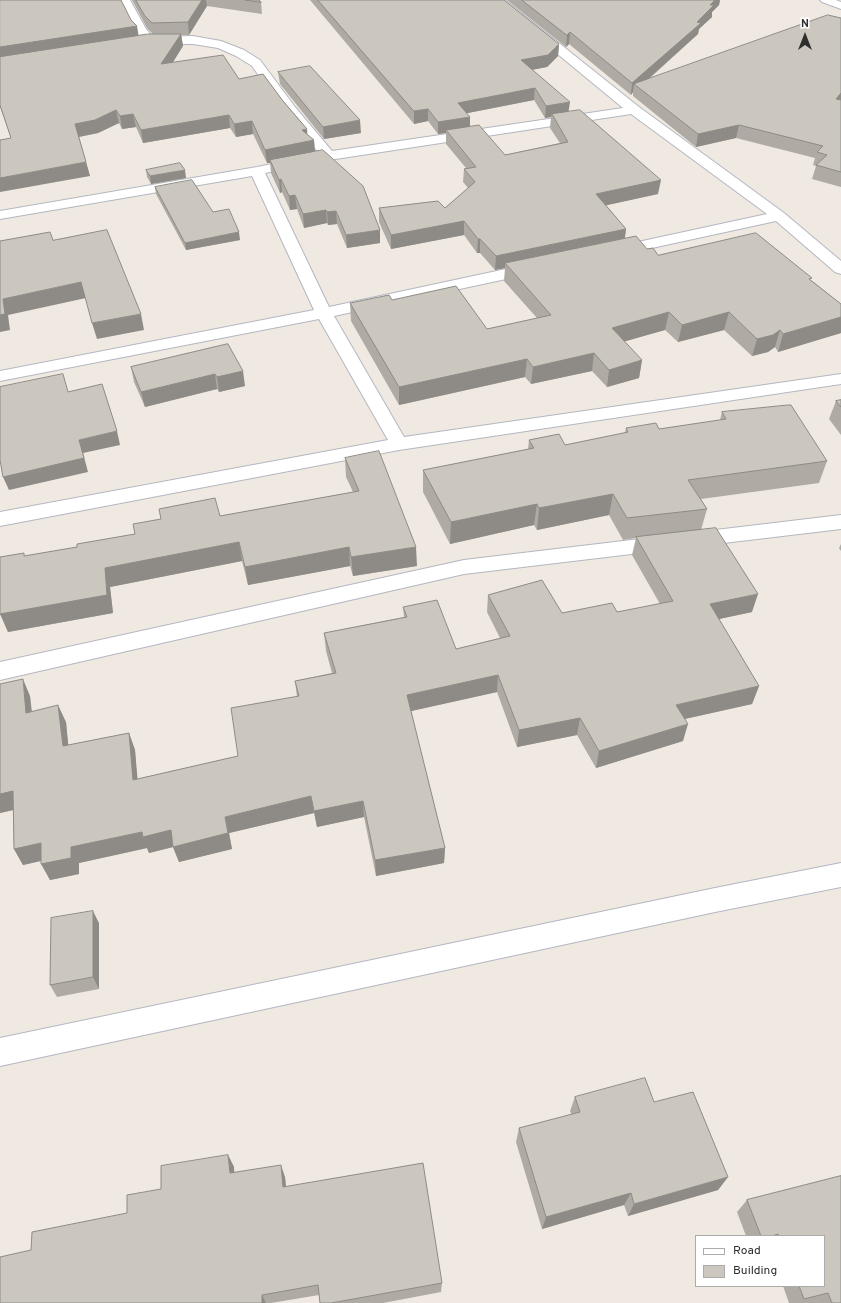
<!DOCTYPE html>
<html>
<head>
<meta charset="utf-8">
<style>
  body { margin:0 }
  #map { position:relative; width:841px; height:1303px; overflow:hidden; background:#efe9e1; font-family:Overpass,sans-serif }
  canvas { display:block }
  .legend { position:absolute; left:695px; top:1235px; width:130px; height:52px; box-sizing:border-box; background:#fff; border:1px solid #ababab; margin:0; padding:5px 7px; list-style:none; font-size:12px; color:#2e2e2e }
  .legend li { display:flex; align-items:center; gap:8px; height:20px }
  .legend b { width:20px; border:1px solid #ababab }
  .north { position:absolute; left:785px; top:16px; width:40px; height:40px; -webkit-text-stroke:3px #fff; paint-order:stroke; rotate:0deg; font-size:11px; font-weight:700; line-height:16px; text-align:center; color:#2e2e2e }
  .north::after { content:''; display:block; margin:auto; width:14px; height:18px; background:#2e2e2e; clip-path:polygon(50% 0,100% 100%,50% 72%,0 100%) }
</style>
</head>
<body>
<div id="map">
<canvas width="841" height="1303"></canvas>
<ul class="legend">
<li><b style="height:5px;background:#fff"></b>Road</li>
<li><b style="height:11px;background:#cbc7bf"></b>Building</li>
</ul>
<div class="north">N</div>
</div>
<script>
const c = document.querySelector('canvas').getContext('2d');
c.lineJoin = 'round';
function stroke(path, color, width, dash) {
  c.strokeStyle = color;
  c.lineWidth = width;
  c.lineCap = dash ? 'butt' : 'round';
  c.setLineDash(dash || []);
  c.stroke(path);
}
function fillPath(path, color) {
  c.fillStyle = color;
  c.fill(path, 'evenodd');
}
const minor = new Path2D(`
  M118,0H130L146,29L153,37L193,36L221,41L244,50L260,60L295,107L332,151L623,108L492,0H505L639,107L784,213L841,261V274L835,272L776,221L615,256L610,254L607,251L610,248L767,214L631,114L329,160L265,173L329,307L534,263L540,265L542,268L540,271L534,273L334,316L404,437L841,374V384L399,450L0,526V512L388,440L319,319L0,381V371L314,310L252,176L0,219V211L257,167L320,154L285,113L252,66L236,56L218,48L193,44H146L135,31Z
  M841,515V529L464,574L0,680V662L464,560Z
  M841,863V887L715,912L0,1066V1038L715,888Z`);
const tertiary = new Path2D(`
  M820,0H836L841,2V9L822,2Z`);
stroke(minor, '#b4b7c1', 2);
stroke(tertiary, '#b4b7c1', 2);
fillPath(minor, '#fff');
fillPath(tertiary, '#fff');
fillPath(new Path2D(`
  M0,0L139,36L153,34L147,28L132,0H259L261,2L262,14L207,6L189,35H181L183,46L172,62L239,79L283,101L307,129V135L314,140L315,152L380,243L347,248L337,224L328,225L327,223L304,228L297,209L290,210L282,192L280,193L271,173L270,163H267L253,134L236,137L230,128L143,143L136,127L122,129L119,123L98,133L79,137L90,176L11,138L0,107Z
  M310,0H504L559,44L558,56L547,67L532,70L569,112L658,194L606,205L626,229L625,238L658,255L811,280L841,304V333L778,352L775,347L768,352L752,356L724,330L678,342L665,330L624,341L642,360L639,378L607,387L592,371L531,384L525,377L399,405L351,321L350,303L392,300L487,329L537,318L504,281L505,268L495,270L480,253H477L464,235L391,249L379,222V208H445L468,188L463,182L464,169L466,168L446,144V133L438,134L428,121L414,124ZM534,100L545,118L551,117L550,128L560,143L505,155L470,127L467,113Z
  M507,0H720L719,5L712,12V17L699,29L698,34L649,79L841,18V187L812,179L816,166L813,165L815,158L736,138L696,147L633,96V92L631,95L569,44L566,47Z
  M278,72L361,133L324,139L280,84Z
  M146,170L186,178L151,184L147,177Z
  M155,187L213,212L240,240L186,250L156,194Z
  M228,344L245,386L219,392L217,389L145,407L134,382L131,367Z
  M841,400V435L829,419L836,401Z
  M722,412L827,461L819,483L701,499L707,509L701,530L752,612L719,619L759,686L752,704L685,719L683,741L596,768L577,735L517,747L497,692L411,711L445,848L444,863L376,876L364,817L317,827L314,813L229,833L232,849L179,862L173,847L149,853L147,848L79,863V874L50,880L41,861L23,865L14,849L13,810L0,813V684L30,696L32,711L66,722L68,745L129,733L135,750L137,779L238,756L297,697L295,681L332,673L326,651L324,633L404,617L403,607L456,649L500,638L487,612L488,595L562,613L617,612L660,604L632,555L636,538L623,540L609,515L537,530L534,525L450,544L423,492V470L528,449L529,440L565,445L625,433L626,428L659,429L720,420Z
  M345,458L417,566L353,576L350,566L248,585L242,561L110,587L113,613L8,632L1,614L0,615V557L25,556L77,547L220,516L353,492L346,477Z
  M841,544V551L839,548Z
  M99,923V989L57,997L50,985Z
  M575,1097L654,1102L728,1177L718,1190L628,1216L624,1205L542,1229L516,1142L519,1128L572,1115L570,1111Z
  M228,1155L234,1167V1172L285,1177L286,1186L442,1283L441,1292L383,1303H320L319,1295L271,1303H0L31,1250L127,1213L161,1189Z
  M841,1176V1303H789L783,1286H824V1236H746L737,1212L747,1200Z`), '#afaba4');
fillPath(new Path2D(`
  M202,0H206L207,6L189,35L188,22Z
  M715,0H720L719,5L712,12V17L699,29L698,34L639,87L634,84L633,92L631,95L632,83Z
  M137,26L139,38L0,59V47Z
  M570,32L569,44L566,47L567,35Z
  M181,34L183,46L164,77L161,64Z
  M559,44L558,56L547,67L520,72L521,60Z
  M535,88L534,100L458,115V103Z
  M841,93V101L836,99Z
  M570,102L568,115L552,114L551,117L545,118L546,106Z
  M428,109V121L414,124V111Z
  M116,110L119,123L98,133L78,137L75,124Z
  M133,114L136,127L122,129L120,116Z
  M229,115L230,128L143,143L141,130Z
  M470,117V129L446,130V133L438,134V122Z
  M360,120L361,133L324,139L323,127Z
  M252,121L253,134L236,137L234,124Z
  M739,125L736,138L696,147L698,134Z
  M307,129L308,142L314,140L315,154L270,160V163H267L265,150L302,130Z
  M86,162L90,176L0,192V178Z
  M185,170L186,178L151,184L150,176Z
  M281,179L282,192L280,193L279,180Z
  M661,180L658,194L594,208L596,194Z
  M295,195L297,209L290,210L289,196Z
  M326,210L327,223L304,228L303,214Z
  M336,211L337,224L328,225L327,212Z
  M464,221V235L391,249V235Z
  M626,229L624,243L505,263V268L495,270L496,256Z
  M380,230V243L347,248L346,235Z
  M239,232L240,240L186,250L185,243Z
  M478,239H480V253H477Z
  M81,282L86,298L8,315L10,330L0,332V315L3,299Z
  M669,312L665,330L609,346L612,328Z
  M729,312L724,330L678,342L682,325Z
  M141,314L144,330L97,339L92,323Z
  M841,317V333L778,352L783,334Z
  M780,330L775,347L768,352L752,356L757,339Z
  M594,353L592,371L531,384L533,367Z
  M527,359L525,377L399,405V387Z
  M642,360L639,378L607,387L609,370Z
  M243,371L245,386L219,392L217,377Z
  M215,374L217,389L145,407L141,392Z
  M117,431L120,445L83,453L88,472L9,490L3,477L79,440Z
  M613,494L609,515L537,530L539,508Z
  M537,504L534,525L450,544L451,522Z
  M239,542L242,561L110,587L113,613L8,632L0,614L105,568Z
  M349,547L350,566L248,585L245,567Z
  M416,547L417,566L353,576L351,557Z
  M758,594L752,612L705,622L710,604Z
  M498,675L497,692L407,712V695Z
  M23,679L30,696L33,730L26,713Z
  M759,686L752,704L671,722L676,705Z
  M58,705L66,722L70,763L63,746Z
  M580,718L577,735L517,747L519,730Z
  M688,724L683,741L596,768L599,751Z
  M129,733L135,750L139,796L133,780Z
  M13,791L22,808L0,813V794Z
  M311,796L314,813L229,833L232,849L179,862L173,847L149,853L147,848L79,863V874L50,880L41,864L71,847L142,832L225,817Z
  M363,801L364,817L317,827L314,811Z
  M41,843L49,859L23,865L14,849Z
  M445,848L444,863L376,876L375,860Z
  M93,911L99,923V989L93,977Z
  M228,1155L234,1167L235,1186L230,1173Z
  M281,1165L285,1177L287,1199L283,1187Z
  M728,1177L718,1190L628,1216L634,1204Z
  M631,1193L624,1205L542,1229L546,1217Z
  M262,1295L266,1303H262Z`), '#8e8b86');
const building = new Path2D(`
  M0,0H121L131,20L137,26L0,47Z
  M136,0H202L188,22L152,23L145,16Z
  M245,0H259L261,2Z
  M318,0H504L559,44L548,55L521,60L570,102L546,106L535,88L458,103L470,117L438,122L428,109L414,111Z
  M522,0H715L710,5H714L697,22L701,23L632,83L570,32L567,35Z
  M828,15L841,18V93L836,99L841,100V172L816,165L827,155L817,152L823,146L739,125L698,134L634,84Z
  M148,34H181L161,64L223,55L239,79L263,74L283,101L307,129L302,130L314,140L265,150L252,121L234,124L229,115L141,130L133,114L120,116L116,110L95,120L75,124L86,162L0,178V140L11,138L0,105V57Z
  M310,66L360,120L323,127L278,72Z
  M580,110L661,180L596,194L626,229L496,256L480,239H478L464,221L391,235L379,208L438,201L445,208L475,182L464,169L476,167L446,130L479,125L505,155L568,142L552,114Z
  M323,150L363,186L380,230L346,235L336,211L327,212L326,210L303,214L295,195L289,196L281,179L279,180L270,160Z
  M180,163L185,170L150,176L146,170Z
  M192,180L213,212L229,209L239,232L185,243L155,187Z
  M107,230L141,314L92,323L81,282L3,299L5,314L0,315V241L50,232L53,240Z
  M756,233L812,278L809,279L841,304V317L783,334L780,330L773,335L757,339L729,312L682,325L669,312L612,328L642,360L609,370L594,353L533,367L527,359L399,387L350,303L389,295L392,300L456,286L487,329L551,315L505,263L636,236L647,249L653,248L658,255Z
  M228,344L243,371L217,377L215,374L141,392L131,367Z
  M63,374L68,392L102,384L117,431L79,440L84,458L3,477L0,460V387Z
  M841,400V407L836,401Z
  M788,405H791L827,461L688,480L707,509L627,518L613,494L539,508L537,504L451,522L423,470L534,448L529,440L559,434L565,445L628,432L626,428L656,423L659,429L726,419L722,412Z
  M379,451L416,547L351,557L349,547L245,567L239,542L105,568L107,595L0,614V557L24,553V556L77,547V544L135,534L133,524L161,519L159,509L215,498L220,516L359,491L345,458Z
  M716,528L758,594L710,604L759,686L676,705L688,724L599,751L580,718L519,730L498,675L407,695L445,848L375,860L363,801L314,811L311,796L225,817L228,833L173,847L171,830L143,837L142,832L71,847V858L41,864V843L14,849L13,791L0,794V684L23,679L26,713L58,705L63,746L129,733L133,780L238,756L231,708L299,696L295,681L336,673L324,633L407,617L403,607L437,600L456,649L510,636L488,595L542,580L562,613L612,603L617,612L673,601L636,537Z
  M93,911V977L50,985L51,918Z
  M645,1078L654,1102L693,1092L728,1177L634,1204L631,1193L546,1217L519,1128L580,1112L575,1097Z
  M228,1155L230,1173L281,1165L283,1187L423,1163L442,1283L331,1303H320L318,1285L262,1295V1303H0V1257L31,1250L32,1232L127,1213V1195L161,1189V1166Z
  M841,1176V1303H832L828,1293L804,1299L799,1286H824V1236H779L778,1234L772,1236H761L747,1200Z`);
fillPath(building, '#cbc7bf');
stroke(building, '#8e8b86', 1);
</script>
</body>
</html>
